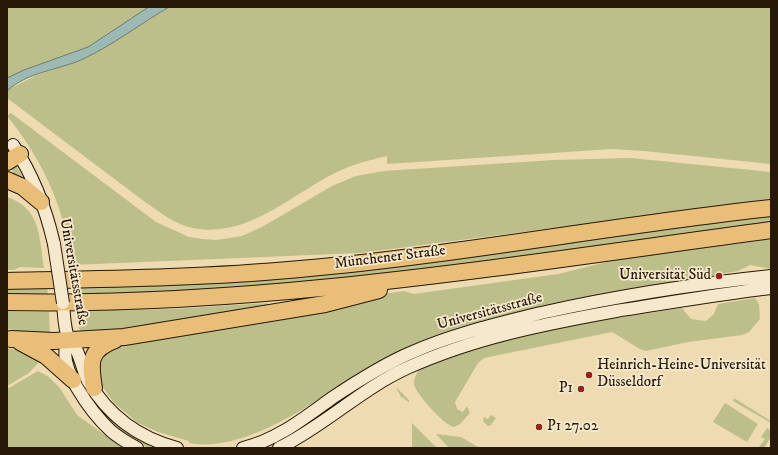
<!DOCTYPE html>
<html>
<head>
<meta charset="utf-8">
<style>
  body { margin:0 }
  #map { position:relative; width:778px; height:455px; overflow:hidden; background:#efdbb1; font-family:"IM FELL DW Pica",serif }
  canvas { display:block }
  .frame { position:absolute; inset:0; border:8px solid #271808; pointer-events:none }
</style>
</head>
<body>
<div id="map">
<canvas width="778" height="455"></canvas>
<div class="frame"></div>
</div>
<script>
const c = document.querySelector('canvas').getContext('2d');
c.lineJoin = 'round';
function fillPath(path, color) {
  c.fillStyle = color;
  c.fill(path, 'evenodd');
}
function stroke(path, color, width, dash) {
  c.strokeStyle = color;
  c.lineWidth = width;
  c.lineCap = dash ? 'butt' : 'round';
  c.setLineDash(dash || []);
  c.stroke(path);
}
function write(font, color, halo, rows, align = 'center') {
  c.font = font + ' "IM FELL DW Pica",serif';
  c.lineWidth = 3.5;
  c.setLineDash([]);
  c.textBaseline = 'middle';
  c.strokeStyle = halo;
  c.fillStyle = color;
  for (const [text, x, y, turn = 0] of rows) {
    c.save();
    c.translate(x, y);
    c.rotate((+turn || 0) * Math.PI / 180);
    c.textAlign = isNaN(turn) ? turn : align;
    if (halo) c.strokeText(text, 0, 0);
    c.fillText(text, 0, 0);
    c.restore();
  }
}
fillPath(new Path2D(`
  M7,7H149L88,47L24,70L7,78Z
  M169,7H771V164L644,151L612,149L387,164V156C370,160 350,165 335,173C291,195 246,239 193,228C176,225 159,212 145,202L7,98V91L9,89L37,75L81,60L97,52Z
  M11,113L156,222L189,237L202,239L217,240L242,236L262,227L332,186L356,176L384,171L554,160L631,158L771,172V200L360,253L72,265C64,207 44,162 7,116Z
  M14,161L24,180L13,174L11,163Z
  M7,197C41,208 39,237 44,268L20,267L14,270H7Z
  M771,213V222L440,268L221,291L74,296L73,288Z
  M771,239V269L750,265L738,271C687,280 637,290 586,299C520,311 447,324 387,357C333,386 254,455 189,443V441L158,432L138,423L114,403L100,383L98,364L102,353L112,345L383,294L404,291L414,294L558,274L619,259Z
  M7,286L47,287L48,297H7Z
  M755,298L759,304L760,319L749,332L742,335L688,342L646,351L640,349L612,332L484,358L478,363L455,402L457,409L463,412L467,406L470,413L460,424L454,427C445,426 415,393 414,384C414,378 417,373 419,369L476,348L570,325L682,308L691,319L706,321L714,314L718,304Z
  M267,303L268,307L93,336L84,334L79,329L78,311L174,309Z
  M7,311L49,312L50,336L7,329Z
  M7,348L35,354L42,359L29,373L7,386Z
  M71,358H75L85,382L162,448H148L116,429L88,397Z
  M38,371L49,377L59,387L77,415L123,448H7V389Z
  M373,377L376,379L291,437L271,448H256Z
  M396,387L409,400V402L401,397Z
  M734,398L771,421V423L733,401Z
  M725,403L758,424L747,442L713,422Z
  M491,415L496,418L491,425L488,426L483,421L484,417L488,419Z
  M412,423L437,448H412Z
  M767,428L771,431V437L764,448H758L765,439L761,437Z
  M436,434L461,437L478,447L449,448Z`), '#bcbf89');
const water = new Path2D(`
  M149,7H169C140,24 113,45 83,59C59,70 27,72 7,91V78L24,70L88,47Z`);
fillPath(water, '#9cb9b3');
stroke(water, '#6d796f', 1);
const secondary = new Path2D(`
  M13,145C33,175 46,209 54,244
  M63,303C64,314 64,329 69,340C70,343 74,346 76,349C81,359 83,371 88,381C108,415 139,438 177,448
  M69,341C53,364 94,415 111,431C119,438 128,443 137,448
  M243,448C277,440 304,418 332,398C356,382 381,366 408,354C450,335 496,324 541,313C617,296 694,284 771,276
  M279,448C324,426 361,389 407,368C473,338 544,324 616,311C667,303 719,294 771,288`);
const highway = new Path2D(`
  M7,162L20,154
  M7,180L23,187L41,202
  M7,281C105,279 203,278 300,269C458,255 614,225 771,208
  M7,302C264,307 518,264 771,230
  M11,339L54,341L124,337L325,304L379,290
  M20,342L46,356L73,380
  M94,388C90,363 88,350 115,340`);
stroke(secondary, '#271808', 14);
stroke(highway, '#271808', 18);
stroke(secondary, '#f5e8cc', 12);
stroke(highway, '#e8be78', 16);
const secondaryBridge = new Path2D(`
  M54,244L63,303`);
stroke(secondaryBridge, '#271808', 14, []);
stroke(secondaryBridge, '#f5e8cc', 12);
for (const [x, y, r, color] of [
  [719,276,4,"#8f2418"],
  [589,375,4,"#8f2418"],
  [581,389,4,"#8f2418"],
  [539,427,4,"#8f2418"]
]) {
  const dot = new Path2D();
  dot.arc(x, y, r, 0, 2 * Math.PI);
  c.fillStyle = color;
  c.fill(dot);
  stroke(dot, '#f5e8cc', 1.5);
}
write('15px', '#271808', '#f5e8cc', [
  ["Münchener Straße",390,258,-7],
  ["Universitätsstraße",73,272,80],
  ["Universitätsstraße",490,312,-15]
]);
write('15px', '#271808', '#f5e8cc', [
  ["Universität Süd",711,276],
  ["Heinrich-Heine-Universität",597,366,"left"],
  ["Düsseldorf",597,383,"left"],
  ["P1",573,389],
  ["P1 27.02",547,427,"left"]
], 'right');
</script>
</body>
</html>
